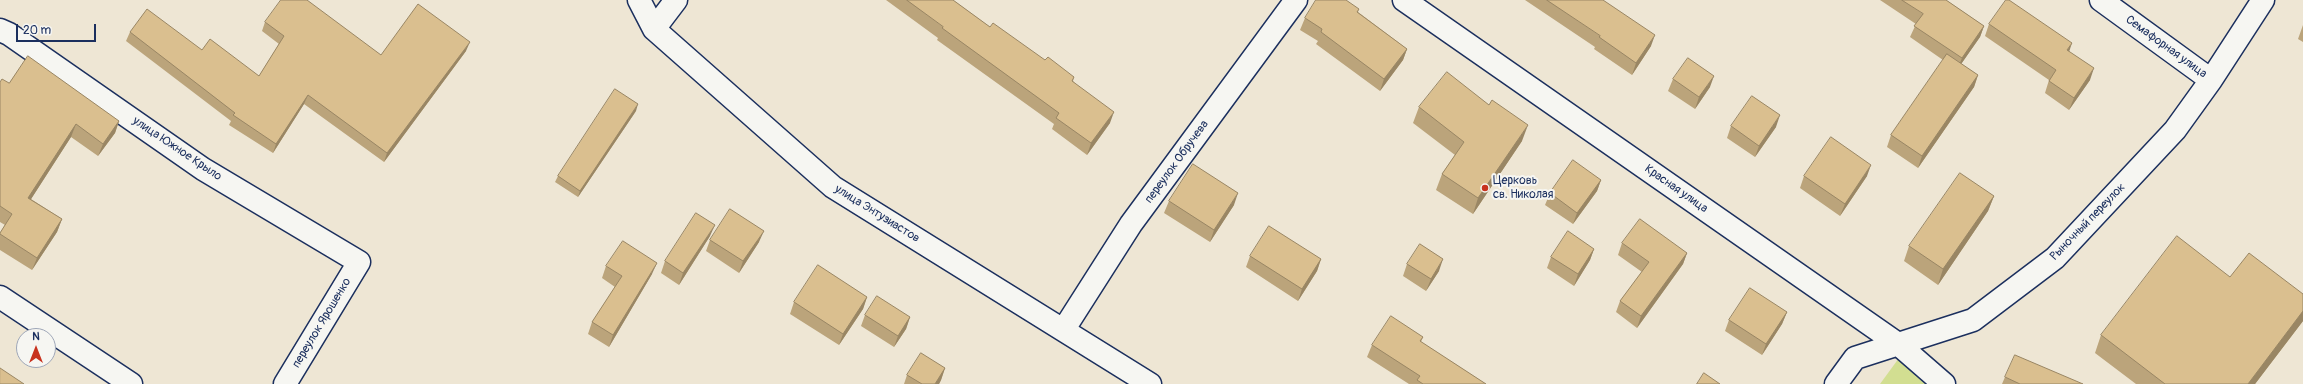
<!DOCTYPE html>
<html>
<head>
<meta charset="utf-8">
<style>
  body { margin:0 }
  #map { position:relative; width:2303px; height:384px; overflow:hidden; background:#eee6d4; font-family:Pangolin,sans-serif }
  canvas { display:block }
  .north { position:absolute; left:16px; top:328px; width:40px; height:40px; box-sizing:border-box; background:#f6f6f2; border:1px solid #9ea6b7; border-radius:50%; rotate:0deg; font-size:11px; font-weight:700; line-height:16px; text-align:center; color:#1b2f5e }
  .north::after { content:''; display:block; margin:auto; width:14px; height:18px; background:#c8321e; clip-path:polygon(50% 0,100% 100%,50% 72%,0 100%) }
  .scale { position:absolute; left:16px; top:24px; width:80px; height:18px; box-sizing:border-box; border:2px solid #1b2f5e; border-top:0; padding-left:5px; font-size:12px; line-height:14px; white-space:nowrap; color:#1b2f5e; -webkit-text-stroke:3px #f6f6f2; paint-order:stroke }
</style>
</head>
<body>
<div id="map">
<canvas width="2303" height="384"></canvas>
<div class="north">N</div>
<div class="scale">20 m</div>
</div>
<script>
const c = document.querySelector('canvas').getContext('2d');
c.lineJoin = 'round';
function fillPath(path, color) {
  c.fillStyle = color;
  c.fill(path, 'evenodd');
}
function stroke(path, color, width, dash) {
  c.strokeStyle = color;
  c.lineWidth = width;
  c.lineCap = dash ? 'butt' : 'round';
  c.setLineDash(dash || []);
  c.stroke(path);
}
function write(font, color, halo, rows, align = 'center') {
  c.font = font + ' Pangolin,sans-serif';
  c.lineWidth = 4;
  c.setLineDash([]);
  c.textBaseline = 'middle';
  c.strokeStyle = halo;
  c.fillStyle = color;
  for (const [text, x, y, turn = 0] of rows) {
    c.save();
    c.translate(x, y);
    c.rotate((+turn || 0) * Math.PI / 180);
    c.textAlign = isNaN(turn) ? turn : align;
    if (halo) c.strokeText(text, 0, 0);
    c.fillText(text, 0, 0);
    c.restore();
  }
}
fillPath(new Path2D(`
  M1899,358L1933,384H1880Z`), '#d2de91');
const minor = new Path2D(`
  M639,0L654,29L833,187L1150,384
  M1404,0L1898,344L1944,384
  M2101,0L2211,80
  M654,29L676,0
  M0,30L9,34L203,169L359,262L285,384
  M0,297L131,384
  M1064,329L1131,224L1296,0
  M1836,384L1855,358L1973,320L2055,258L2175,130L2211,80L2263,0`);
stroke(minor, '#1b2f5e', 25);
stroke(minor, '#f6f6f2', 22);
fillPath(new Path2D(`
  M886,0H953L990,27L1045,60L1074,77L1073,81L1110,123L1087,155L1052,129L1054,124L937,40L938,38Z
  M1525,0H1603L1651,46L1632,75L1594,49L1595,47Z
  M1880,0H1946L1984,26L1980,37L1961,64L1978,75L1974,87L1918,168L1887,147L1891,135L1943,60L1910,37L1916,24Z
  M1359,9L1358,12L1407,49L1403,60L1380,91L1316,44L1318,41L1300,30L1305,18Z
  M265,22L381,55L466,51L384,162L304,104L273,153L229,125L231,121L126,41L130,32L202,50L259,76L279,44L262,31Z
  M1989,24L2069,51L2090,80L2069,110L2045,93L2049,80L1985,36Z
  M2303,25V42L2298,39Z
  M1673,79L1710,87L1695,109L1668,91Z
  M0,82L119,121L115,133L98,156L71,137L31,199L62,219L57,232L32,270L0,250V233L5,225L0,222Z
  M1419,107L1522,141L1473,214L1436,190L1442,174L1455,155L1413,123Z
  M636,111L578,197L555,182L558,176Z
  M1731,126L1776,127L1755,157L1727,138Z
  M1804,176H1867L1840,216L1800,188Z
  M1601,180L1597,191L1573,224L1545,205L1550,193Z
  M1994,196L1988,211L1938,285L1904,261L1909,246Z
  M1169,201L1234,205L1210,242L1164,213Z
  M710,236L679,285L661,273L665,261Z
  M710,240L759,242L739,273L706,251Z
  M1622,243L1687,253L1683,264L1637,328L1616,312L1620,301L1642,272L1618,255Z
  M1594,249L1590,260L1574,286L1547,268L1551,257Z
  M1250,256L1321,259L1317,271L1298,301L1246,267Z
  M1407,264L1439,271L1426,291L1403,276Z
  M606,266L652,274L609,347L588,334L592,322L615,287L602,278Z
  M2230,277L2303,294V321L2255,384H2136L2095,353L2101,335Z
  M867,297L863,309L839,345L790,314L794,302Z
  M1787,312L1782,324L1762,355L1725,331L1729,320Z
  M865,315L910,317L906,329L894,347L861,326Z
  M1423,337L1421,342L1486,384H1409L1367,357L1372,345Z
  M945,368L941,380L939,384H904L907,375Z
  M2005,377L2082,384H2002Z`), '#bba47b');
fillPath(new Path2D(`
  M1984,26L1980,37L1957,70L1962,58Z
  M1655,35L1651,46L1632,75L1636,63Z
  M470,42L466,51L384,162L387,153Z
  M2072,43L2068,55L2067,50Z
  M1407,49L1403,60L1380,91L1384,79Z
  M2094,68L2090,80L2069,110L2074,98Z
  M1978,75L1974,87L1918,168L1922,156Z
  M1714,76L1710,87L1695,109L1699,97Z
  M308,95L304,104L273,153L276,144Z
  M638,104L636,111L578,197L580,191Z
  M1114,112L1110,123L1087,155L1091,143Z
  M1780,115L1776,127L1755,157L1759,146Z
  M119,121L115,133L98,156L103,144Z
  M76,124L71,137L24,210L28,198Z
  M1528,125L1522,141L1473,214L1478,198Z
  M1871,165L1867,176L1840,216L1845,204Z
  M1601,180L1597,191L1573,224L1577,213Z
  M1238,193L1234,205L1210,242L1214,230Z
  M1994,196L1988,211L1938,285L1943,269Z
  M62,219L57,232L32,270L37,258Z
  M715,225L710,236L679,285L683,273Z
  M764,231L759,242L739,273L743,261Z
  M1594,249L1590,260L1574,286L1578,274Z
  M1687,253L1683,264L1637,328L1641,316Z
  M1321,259L1317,271L1298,301L1302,289Z
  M1443,259L1439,271L1426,291L1431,279Z
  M657,263L652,274L609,347L613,335Z
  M867,297L863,309L839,345L843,334Z
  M2303,311V321L2255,384H2248Z
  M1787,312L1782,324L1762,355L1766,344Z
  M910,317L906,329L894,347L898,336Z
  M945,368L941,380L939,384H935Z`), '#998664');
const building = new Path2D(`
  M281,0H307L381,55L418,4L470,42L387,153L308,95L276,144L233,115L235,113L130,32L147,9L202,50L210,39L259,76L284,36L265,22Z
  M907,0H953L990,27L993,23L1045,60L1048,57L1074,77L1072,81L1114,112L1091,143L1056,118L1059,113L942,28L943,27Z
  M1316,0H1346L1359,9L1357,12L1407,49L1384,79L1321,32L1322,29L1305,18Z
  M1547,0H1603L1655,35L1636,63L1599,37L1600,36Z
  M1902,0H1946L1984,26L1962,58L1914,26L1923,14Z
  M2006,0H2009L2072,43L2067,50L2094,68L2074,98L2049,81L2056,70L1989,24Z
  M1947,54L1978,75L1922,156L1891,135Z
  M28,56L119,121L103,144L76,124L28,198L62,219L37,258L0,234V233L12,214L0,206V82L2,79L9,83Z
  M1688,58L1714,76L1699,97L1673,79Z
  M1447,72L1489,105L1492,100L1528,125L1478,198L1442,174L1464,142L1419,107Z
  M615,89L638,104L580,191L558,176Z
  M1752,96L1780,115L1759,146L1731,126Z
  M1831,137L1871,165L1845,204L1804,176Z
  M1573,160L1601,180L1577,213L1550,193Z
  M1193,164L1238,193L1214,230L1169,201Z
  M1960,173L1994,196L1943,269L1909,246Z
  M730,209L764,231L743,261L710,240Z
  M696,213L715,225L683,273L665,261Z
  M1640,219L1687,253L1641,316L1620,301L1649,262L1622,243Z
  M1269,226L1321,259L1302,289L1250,256Z
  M1568,231L1594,249L1578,274L1551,257Z
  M2177,236L2230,277L2249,253L2303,294V311L2248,384H2165L2101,335Z
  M623,241L657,263L613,335L592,322L622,276L606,266Z
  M1420,244L1443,259L1431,279L1407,264Z
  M818,265L867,297L843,334L794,302Z
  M1750,288L1787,312L1766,344L1729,320Z
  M877,296L910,317L898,336L865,315Z
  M1391,316L1423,337L1420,341L1486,384H1423L1417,380L1420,376L1372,345Z
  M921,353L945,368L935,384H922L907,375Z
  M2015,355L2083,384H2020L2005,377Z
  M0,368L24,384H0Z
  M1704,373L1720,384H1697Z`);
fillPath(building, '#dabf8f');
stroke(building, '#998664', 1);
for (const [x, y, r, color] of [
  [1485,188,4,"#c8321e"]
]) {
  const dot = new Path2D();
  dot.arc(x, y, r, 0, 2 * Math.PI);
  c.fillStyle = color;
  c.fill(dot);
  stroke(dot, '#f6f6f2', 1.5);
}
write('12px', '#1b2f5e', '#f6f6f2', [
  ["Семафорная улица",2166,47,36],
  ["улица Южное Крыло",177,149,34],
  ["переулок Обручева",1177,162,-54],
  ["Красная улица",1676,189,35],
  ["улица Энтузиастов",877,214,32],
  ["Рыночный переулок",2088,222,-46],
  ["переулок Ярошенко",322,323,-59]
]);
write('12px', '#1b2f5e', '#f6f6f2', [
  ["Церковь",1493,181],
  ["св. Николая",1493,195]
], 'left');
</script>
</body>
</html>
